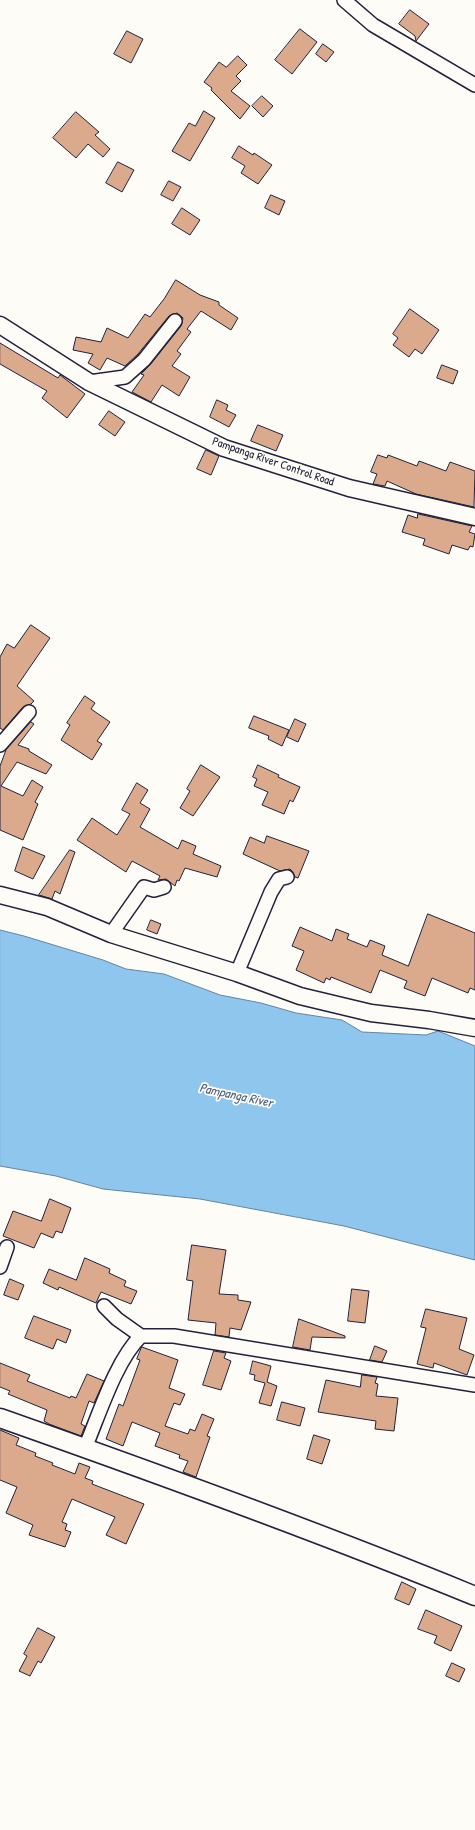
<!DOCTYPE html>
<html>
<head>
<meta charset="utf-8">
<style>
  body { margin:0 }
  canvas { display:block; background:#fdfcf7 }
</style>
</head>
<body>
<canvas width="475" height="1830"></canvas>
<script>
const c = document.querySelector('canvas').getContext('2d');
c.lineJoin = 'round';
function fillPath(path, color) {
  c.fillStyle = color;
  c.fill(path, 'evenodd');
}
function stroke(path, color, width, dash) {
  c.strokeStyle = color;
  c.lineWidth = width;
  c.lineCap = dash ? 'butt' : 'round';
  c.setLineDash(dash || []);
  c.stroke(path);
}
function write(font, color, halo, rows, align = 'center') {
  c.font = font + ' "Patrick Hand",sans-serif';
  c.lineWidth = 3.5;
  c.setLineDash([]);
  c.textBaseline = 'middle';
  c.strokeStyle = halo;
  c.fillStyle = color;
  for (const [text, x, y, turn = 0] of rows) {
    c.save();
    c.translate(x, y);
    c.rotate((+turn || 0) * Math.PI / 180);
    c.textAlign = isNaN(turn) ? turn : align;
    if (halo) c.strokeText(text, 0, 0);
    c.fillText(text, 0, 0);
    c.restore();
  }
}
const water = new Path2D(`
  M0,930L24,936L103,960L126,969L164,974L220,995L261,1003L296,1013L342,1020L362,1032L426,1035L438,1031L475,1046V1260L344,1226L200,1199L103,1189L56,1176L0,1166Z`);
fillPath(water, '#8ec6ed');
stroke(water, '#6384a6', 1);
const building = new Path2D(`
  M410,10L429,24L416,41L415,36L399,24Z
  M300,29L317,42L292,74L275,60Z
  M127,31L143,39L131,63L114,54Z
  M323,44L334,52L326,62L316,54Z
  M238,56L247,65L236,76L241,81L231,91L250,106L240,119L211,90L212,88L204,82L219,62L226,67Z
  M262,96L273,106L263,117L252,106Z
  M204,111L215,118L190,161L172,151L189,123L195,126Z
  M76,112L99,132L95,135L110,149L103,157L88,144L76,158L53,138Z
  M239,146L253,155L254,153L272,165L258,184L241,173L245,166L232,158Z
  M118,162L134,170L122,192L106,183Z
  M169,181L181,187L173,201L161,195Z
  M271,195L285,201L279,215L265,208Z
  M182,208L200,220L190,235L172,224Z
  M176,280L200,295L219,302V305L238,318L231,330L201,311L187,329L191,332L177,351L181,354L172,366L190,377L179,396L162,385L151,402L132,392L144,375L141,374L150,365L181,326L183,318L177,313L169,316L138,354L125,366L107,358L100,370L88,363L93,354L73,350L76,337L101,342L107,328L128,338L145,314L150,317L164,299Z
  M410,309L439,330L422,354L415,349L409,357L393,345L398,338L393,334Z
  M0,343L58,378L60,375L85,394L67,418L42,398L47,391L0,364Z
  M442,365L458,371L453,384L437,378Z
  M217,400L228,405L226,410L236,415L229,427L210,417Z
  M109,411L125,422L115,436L99,425Z
  M258,425L283,435L276,451L251,441Z
  M206,450L219,456L211,475L197,469Z
  M378,455L387,458L388,455L396,458L417,466L419,461L446,471L450,462L475,471L474,507L416,494L387,481L385,486L373,484L377,474L371,472Z
  M418,514L472,526L469,532L475,534L473,547L470,546L468,550L452,545L449,554L423,545L425,539L402,532L408,515L417,518Z
  M31,625L50,638L17,686L34,701L31,704L23,707L3,730L0,728V657L7,644L14,648Z
  M85,696L95,703L91,709L110,722L97,741L102,744L92,760L61,740L70,725L67,723Z
  M254,716L289,730L282,746L268,739L269,736L249,728Z
  M295,719L306,724L298,742L287,737Z
  M31,722L34,724L18,745L29,749V751L52,765L46,774L17,762L1,786L23,796L32,780L43,787L35,802L38,804L23,840L0,830V766L6,750Z
  M201,765L220,777L193,816L180,808L190,791L187,789Z
  M258,765L279,775L278,777L300,787L293,802L290,800L284,814L262,805L268,792L254,786L257,779L253,777Z
  M137,783L148,790L140,803L150,809L140,827L178,849L182,840L196,846L193,854L221,866L217,877L185,868L179,881L177,880L175,886L166,879L158,880L160,876L132,861L126,872L77,840L92,818L117,835L130,814L122,810Z
  M267,836L309,851L298,878L295,877L293,872L290,869L280,871L243,854L250,837L264,843Z
  M23,847L45,856L33,879L15,871Z
  M70,850L75,852L60,894L55,891L52,899L39,895Z
  M428,914L475,933V990L470,988L468,993L432,978L425,996L404,988L407,981L380,970L371,993L331,977L330,980L326,978L324,983L296,970L304,951L292,946L300,927L332,941L336,929L349,934L347,939L367,947L370,940L385,946L382,955L408,966Z
  M151,920L161,924L157,934L147,930Z
  M50,1199L71,1208L62,1233L56,1231L53,1238L41,1233L34,1248L3,1236L13,1211L41,1221Z
  M192,1245L226,1250L219,1294L238,1295V1300L251,1302L241,1330L230,1328L229,1337L215,1335L216,1323L188,1320L193,1281L187,1280Z
  M85,1258L110,1269L109,1273L126,1281L124,1286L137,1291L131,1304L101,1292L96,1303L59,1287L58,1290L43,1283L49,1269L76,1280Z
  M10,1279L24,1285L18,1300L4,1295Z
  M352,1289L369,1291L365,1323L348,1321Z
  M426,1309L467,1318L459,1349L474,1355L467,1375L434,1363L433,1368L417,1364L426,1328L421,1327Z
  M34,1316L71,1330L66,1343L57,1339L53,1349L25,1338Z
  M299,1319L345,1336V1338L312,1337L310,1350L293,1347Z
  M375,1346L387,1351L382,1362L370,1360Z
  M142,1347L178,1360L169,1388L185,1394L180,1405L174,1403L165,1426L188,1434L190,1429L195,1431L202,1414L214,1419L207,1436L210,1437L196,1477L183,1472L188,1461L179,1458L180,1455L155,1446L160,1433L132,1422L123,1446L106,1439L119,1404L123,1406L140,1360L137,1359Z
  M214,1351L226,1353L224,1358L231,1361L221,1390L203,1385Z
  M253,1361L271,1366L267,1382L277,1386L271,1406L259,1403L265,1383L254,1380L255,1375L250,1374Z
  M0,1363L30,1375L27,1381L70,1398L71,1396L76,1398L87,1374L104,1381L94,1403L89,1401L81,1424L85,1426L81,1436L49,1424L44,1421L47,1410L8,1394L10,1391L0,1387Z
  M362,1375L377,1377L375,1383L378,1384L376,1396L398,1398L394,1431L375,1429L376,1421L318,1412L326,1380L360,1387Z
  M282,1402L305,1408L300,1426L277,1420Z
  M0,1430L19,1438L16,1445L36,1453L35,1456L53,1463L52,1465L75,1474L79,1463L90,1467L85,1478L93,1481L92,1484L144,1504L126,1544L106,1535L115,1517L72,1499L62,1522L67,1524L65,1530L71,1532L65,1547L29,1535L33,1525L6,1513L17,1487L0,1480Z
  M314,1435L330,1440L322,1464L307,1459Z
  M402,1582L416,1589L409,1605L395,1599Z
  M426,1610L462,1626L451,1651L434,1643L437,1636L418,1629Z
  M38,1628L55,1637L41,1663L38,1661L30,1676L19,1671L27,1656L24,1654Z
  M452,1663L465,1669L459,1682L446,1676Z`);
fillPath(building, '#dbaa8d');
stroke(building, '#22223b', 1);
const minor = new Path2D(`
  M344,0L373,25L475,85
  M89,382L125,377L144,360L175,321
  M0,745L29,712
  M111,934L144,887L154,890L164,887
  M237,973L271,892L279,879L287,877
  M0,1267L7,1247
  M104,1306L117,1319L141,1336H174L475,1385
  M85,1448C99,1415 116,1360 141,1336`);
const tertiary = new Path2D(`
  M0,325L89,382L224,448L349,488L475,517
  M0,895L47,907L111,934L237,973L300,996L371,1013L429,1020L475,1028`);
const secondary = new Path2D(`
  M0,1418C159,1474 319,1532 475,1596`);
stroke(minor, '#22223b', 16);
stroke(tertiary, '#22223b', 19);
stroke(secondary, '#22223b', 21);
stroke(minor, '#fdfcf7', 13);
stroke(tertiary, '#fdfcf7', 16);
stroke(secondary, '#fdfcf7', 18);
write('12px', '#22223b', '#fdfcf7', [
  ["Pampanga River Control Road",273,462,19]
]);
write('italic 13px', '#485b79', '#fdfcf7', [
  ["Pampanga River",236,1096,12]
]);
</script>
</body>
</html>
